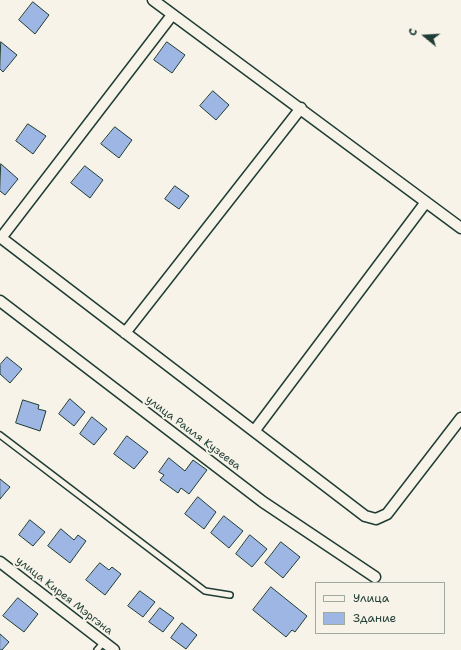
<!DOCTYPE html>
<html>
<head>
<meta charset="utf-8">
<style>
  body { margin:0 }
  #map { position:relative; width:461px; height:650px; overflow:hidden; background:#f7f3e8; font-family:"Shantell Sans",sans-serif }
  canvas { display:block }
  .legend { position:absolute; left:315px; top:582px; width:130px; height:52px; box-sizing:border-box; background:#f7f3e8; border:1px solid #a1aaa0; margin:0; padding:5px 7px; list-style:none; font-size:12px; color:#1f3d34 }
  .legend li { display:flex; align-items:center; gap:8px; height:20px }
  .legend b { width:20px; border:1px solid #a1aaa0 }
  .north { position:absolute; left:405px; top:16px; width:40px; height:40px; -webkit-text-stroke:3px #f7f3e8; paint-order:stroke; rotate:288deg; font-size:11px; font-weight:700; line-height:16px; text-align:center; color:#1f3d34 }
  .north::after { content:''; display:block; margin:auto; width:14px; height:18px; background:#1f3d34; clip-path:polygon(50% 0,100% 100%,50% 72%,0 100%) }
</style>
</head>
<body>
<div id="map">
<canvas width="461" height="650"></canvas>
<ul class="legend">
<li><b style="height:5px;background:#f7f3e8"></b>Улица</li>
<li><b style="height:11px;background:#9db6e3"></b>Здание</li>
</ul>
<div class="north">С</div>
</div>
<script>
const c = document.querySelector('canvas').getContext('2d');
c.lineJoin = 'round';
function fillPath(path, color) {
  c.fillStyle = color;
  c.fill(path, 'evenodd');
}
function stroke(path, color, width, dash) {
  c.strokeStyle = color;
  c.lineWidth = width;
  c.lineCap = dash ? 'butt' : 'round';
  c.setLineDash(dash || []);
  c.stroke(path);
}
function write(font, color, halo, rows, align = 'center') {
  c.font = font + ' "Shantell Sans",sans-serif';
  c.lineWidth = 4;
  c.setLineDash([]);
  c.textBaseline = 'middle';
  c.strokeStyle = halo;
  c.fillStyle = color;
  for (const [text, x, y, turn = 0] of rows) {
    c.save();
    c.translate(x, y);
    c.rotate((+turn || 0) * Math.PI / 180);
    c.textAlign = isNaN(turn) ? turn : align;
    if (halo) c.strokeText(text, 0, 0);
    c.fillText(text, 0, 0);
    c.restore();
  }
}
const building = new Path2D(`
  M33,2L49,15L35,34L19,20Z
  M1,42L17,55L3,72L0,69Z
  M167,42L185,55L172,73L154,60Z
  M213,91L229,105L216,120L200,106Z
  M28,124L46,136L33,154L16,141Z
  M115,127L132,140L119,158L101,144Z
  M1,164L18,179L5,195L0,191Z
  M85,166L103,180L90,198L71,183Z
  M175,186L189,196L179,209L165,199Z
  M7,357L22,369L10,383L0,374V365Z
  M70,399L85,412L74,426L59,414Z
  M23,400L39,405L38,409L46,411L40,431L16,423Z
  M92,417L107,429L94,445L80,434Z
  M127,436L148,452L134,469L114,454Z
  M169,458L185,471L193,460L207,470L189,494L181,488L178,493L160,480L164,475L159,472Z
  M0,479L10,487L0,499Z
  M198,497L216,512L204,529L185,514Z
  M224,516L243,531L229,548L211,533Z
  M30,520L45,532L33,546L19,535Z
  M61,529L74,540L78,535L86,541L70,563L48,546Z
  M250,535L267,549L252,567L236,554Z
  M281,542L300,557L283,578L265,563Z
  M100,563L109,570L112,567L121,574L105,595L86,580Z
  M271,587L307,616L295,632L292,630L286,637L253,610Z
  M140,591L155,602L143,617L128,606Z
  M18,598L38,614L24,632L3,616Z
  M160,608L174,618L163,632L149,622Z
  M182,623L197,635L186,649L171,638Z
  M0,634L9,642L2,650H0Z`);
fillPath(building, '#9db6e3');
stroke(building, '#1f3d34', 1);
const lane = new Path2D(`
  M0,435L205,591L230,595
  M97,650L104,642`);
const street = new Path2D(`
  M153,0L461,228
  M0,237L365,516L376,519L387,514L461,418
  M1,238L172,15
  M0,301L263,502L375,577
  M125,333L301,108
  M255,430L426,202
  M0,562L114,650`);
stroke(lane, '#1f3d34', 8);
stroke(street, '#1f3d34', 13);
stroke(lane, '#f7f3e8', 5);
stroke(street, '#f7f3e8', 10);
write('11px', '#1f3d34', '#f7f3e8', [
  ["улица Раиля Кузеева",193,433,37],
  ["улица Кирея Мэргэна",64,596,38]
]);
</script>
</body>
</html>
